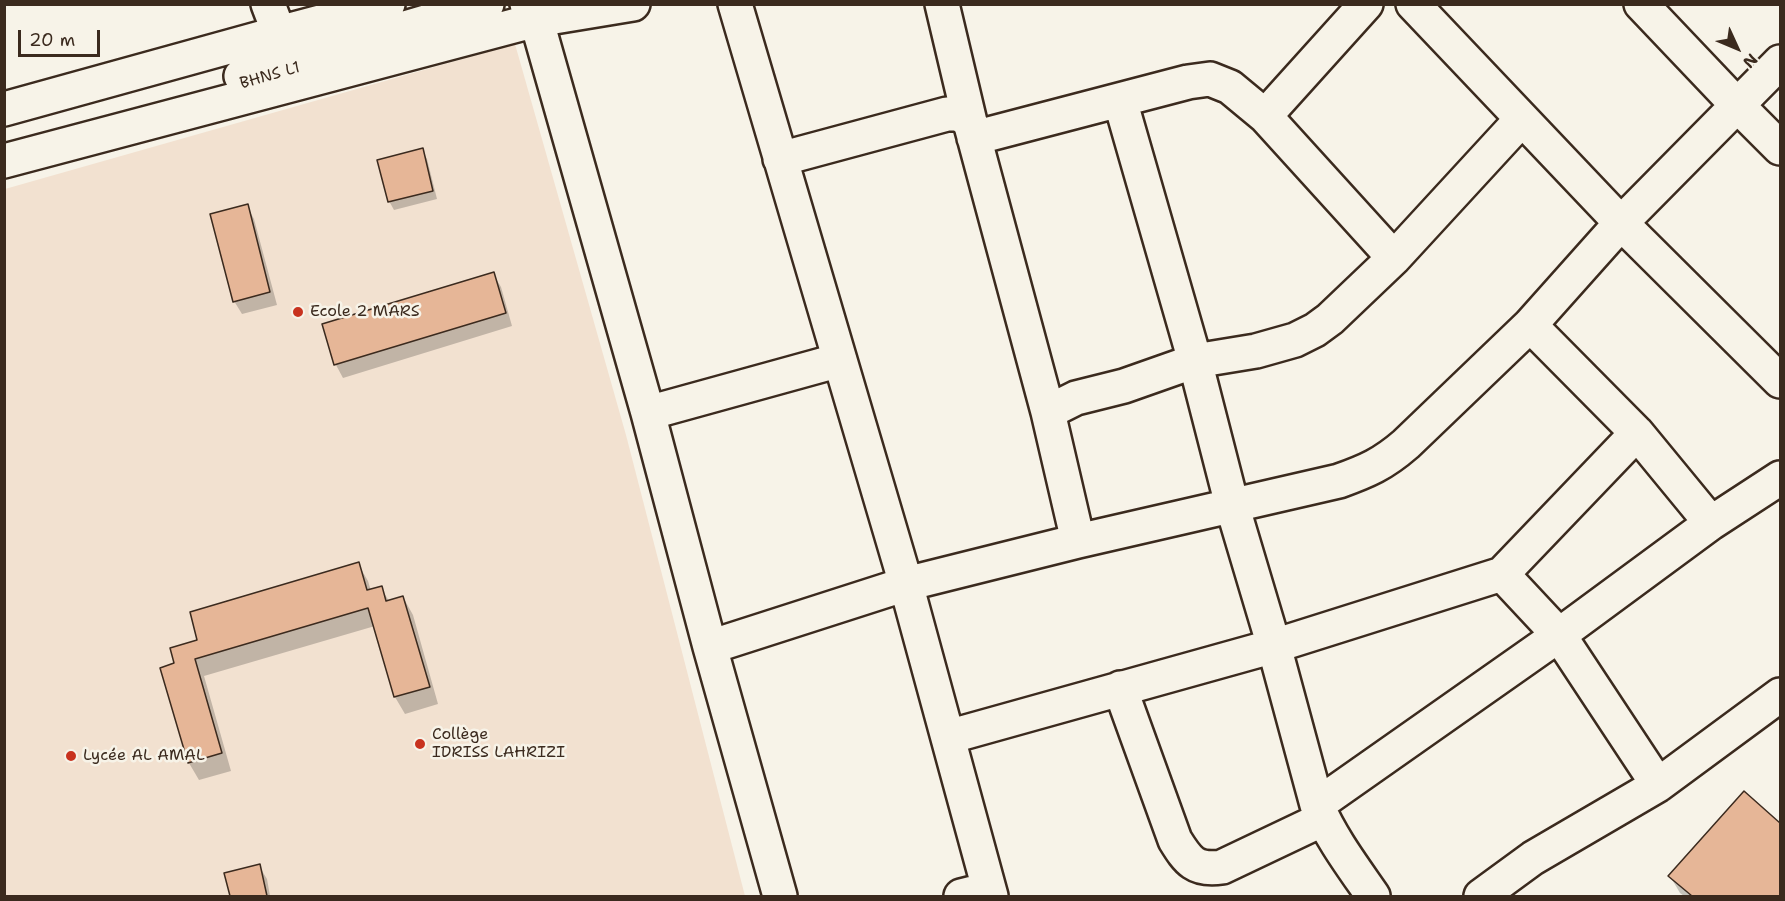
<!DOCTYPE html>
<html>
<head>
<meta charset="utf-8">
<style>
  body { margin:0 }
  #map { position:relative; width:1785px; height:901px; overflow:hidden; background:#f7f3e8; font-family:"Shantell Sans",sans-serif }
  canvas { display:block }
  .frame { position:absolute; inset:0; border:6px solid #3b2a1e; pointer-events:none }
  .north { position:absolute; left:1707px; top:18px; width:60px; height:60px; -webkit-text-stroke:4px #f7f3e8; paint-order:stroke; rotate:134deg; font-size:16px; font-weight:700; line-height:24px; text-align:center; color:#3b2a1e }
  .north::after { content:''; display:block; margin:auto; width:21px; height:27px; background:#3b2a1e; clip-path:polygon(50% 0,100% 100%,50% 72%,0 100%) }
  .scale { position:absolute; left:18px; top:30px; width:82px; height:27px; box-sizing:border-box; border:3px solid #3b2a1e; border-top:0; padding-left:8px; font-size:18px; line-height:21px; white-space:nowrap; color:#3b2a1e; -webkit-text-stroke:4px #f7f3e8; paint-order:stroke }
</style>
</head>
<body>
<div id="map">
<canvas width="1785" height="901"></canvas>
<div class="frame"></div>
<div class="north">N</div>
<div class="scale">20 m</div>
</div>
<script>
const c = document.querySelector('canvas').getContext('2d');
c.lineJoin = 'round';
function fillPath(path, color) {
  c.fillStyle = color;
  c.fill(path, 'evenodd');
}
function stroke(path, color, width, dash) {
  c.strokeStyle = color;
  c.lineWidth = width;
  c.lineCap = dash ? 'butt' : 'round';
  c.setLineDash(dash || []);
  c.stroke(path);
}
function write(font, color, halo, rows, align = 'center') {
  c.font = font + ' "Shantell Sans",sans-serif';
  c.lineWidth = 5;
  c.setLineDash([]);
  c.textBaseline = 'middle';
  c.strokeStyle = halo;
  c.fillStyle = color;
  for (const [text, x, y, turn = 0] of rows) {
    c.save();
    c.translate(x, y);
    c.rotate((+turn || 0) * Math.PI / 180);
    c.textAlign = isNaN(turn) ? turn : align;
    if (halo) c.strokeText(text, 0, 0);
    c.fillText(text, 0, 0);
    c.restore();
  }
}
fillPath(new Path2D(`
  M515,44L626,435L745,896H5V189Z`), '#f2e1d0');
fillPath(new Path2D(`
  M422,150L427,159L437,199L394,210L389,201Z
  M247,206L254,219L277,305L242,314L234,301Z
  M493,274L501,287L512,326L343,378L336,365L324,325Z
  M358,564L368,581L371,591L381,588L389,601L403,597L413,615L438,704L405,714L395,697L375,626L204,676L231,771L199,780L189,763L162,669L176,664L199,641Z
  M1744,793L1780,826V896H1684L1680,893L1670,876Z
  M259,866L267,879L270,896H231L226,874Z`), '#0003');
const building = new Path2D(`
  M423,148L433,191L388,202L377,160Z
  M248,204L270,292L233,302L210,214Z
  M494,272L506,313L334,365L322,324Z
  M359,562L367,590L382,586L386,601L403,596L430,687L394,697L368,608L195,659L222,753L188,763L160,668L174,663L170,648L197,640L190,612Z
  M1744,791L1780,823V896H1692L1668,876Z
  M260,864L267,896H230L224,873Z`);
fillPath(building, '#e6b697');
stroke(building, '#3b2a1e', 1.5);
const minor = new Path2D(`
  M268,4L279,33
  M527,4L536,20L541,36L648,413L710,647L780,896
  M735,4L906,584L991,896
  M942,4L970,122L1048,412L1078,541
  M1413,4L1621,223L1780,381
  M1641,4L1737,105L1780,148
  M241,76L487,4
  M1120,100L1195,361L1232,505L1274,646L1317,805C1331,838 1353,867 1373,896
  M4,109L279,33L388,4
  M1265,116L1366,4
  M974,138L1188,82L1210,79L1230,87L1265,116L1394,258
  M780,159L947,114H960L970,122
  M4,161L536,20L633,4
  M1530,325L1637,433L1711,523
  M1048,412L1076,398L1124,386L1195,361L1256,351L1295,340L1315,330L1330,319L1394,258L1521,120
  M648,413L840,360
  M1502,574L1559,635L1658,785
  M710,647L906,584L1078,541L1339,481C1367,471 1383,464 1406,444L1530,325L1621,223L1780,62
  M1120,688L1175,840C1188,861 1195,871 1222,867L1323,819
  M948,737L1274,646L1502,574L1637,433
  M1317,805L1559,635L1711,523L1780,478
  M961,896L989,889
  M1481,896L1533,858L1658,785L1780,695`);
stroke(minor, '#3b2a1e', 38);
stroke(minor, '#f7f3e8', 33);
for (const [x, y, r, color] of [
  [298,312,6,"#c8321e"],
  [420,744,6,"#c8321e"],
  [71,756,6,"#c8321e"]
]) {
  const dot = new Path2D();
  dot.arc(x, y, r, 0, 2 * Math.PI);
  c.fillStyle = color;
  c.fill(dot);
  stroke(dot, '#f7f3e8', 2);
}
write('16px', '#3b2a1e', '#f7f3e8', [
  ["BHNS L1",270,76,-16]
]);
write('16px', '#3b2a1e', '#f7f3e8', [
  ["Ecole 2 MARS",310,312],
  ["Collège",432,735],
  ["IDRISS LAHRIZI",432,753],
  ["Lycée AL AMAL",83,756]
], 'left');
</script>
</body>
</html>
